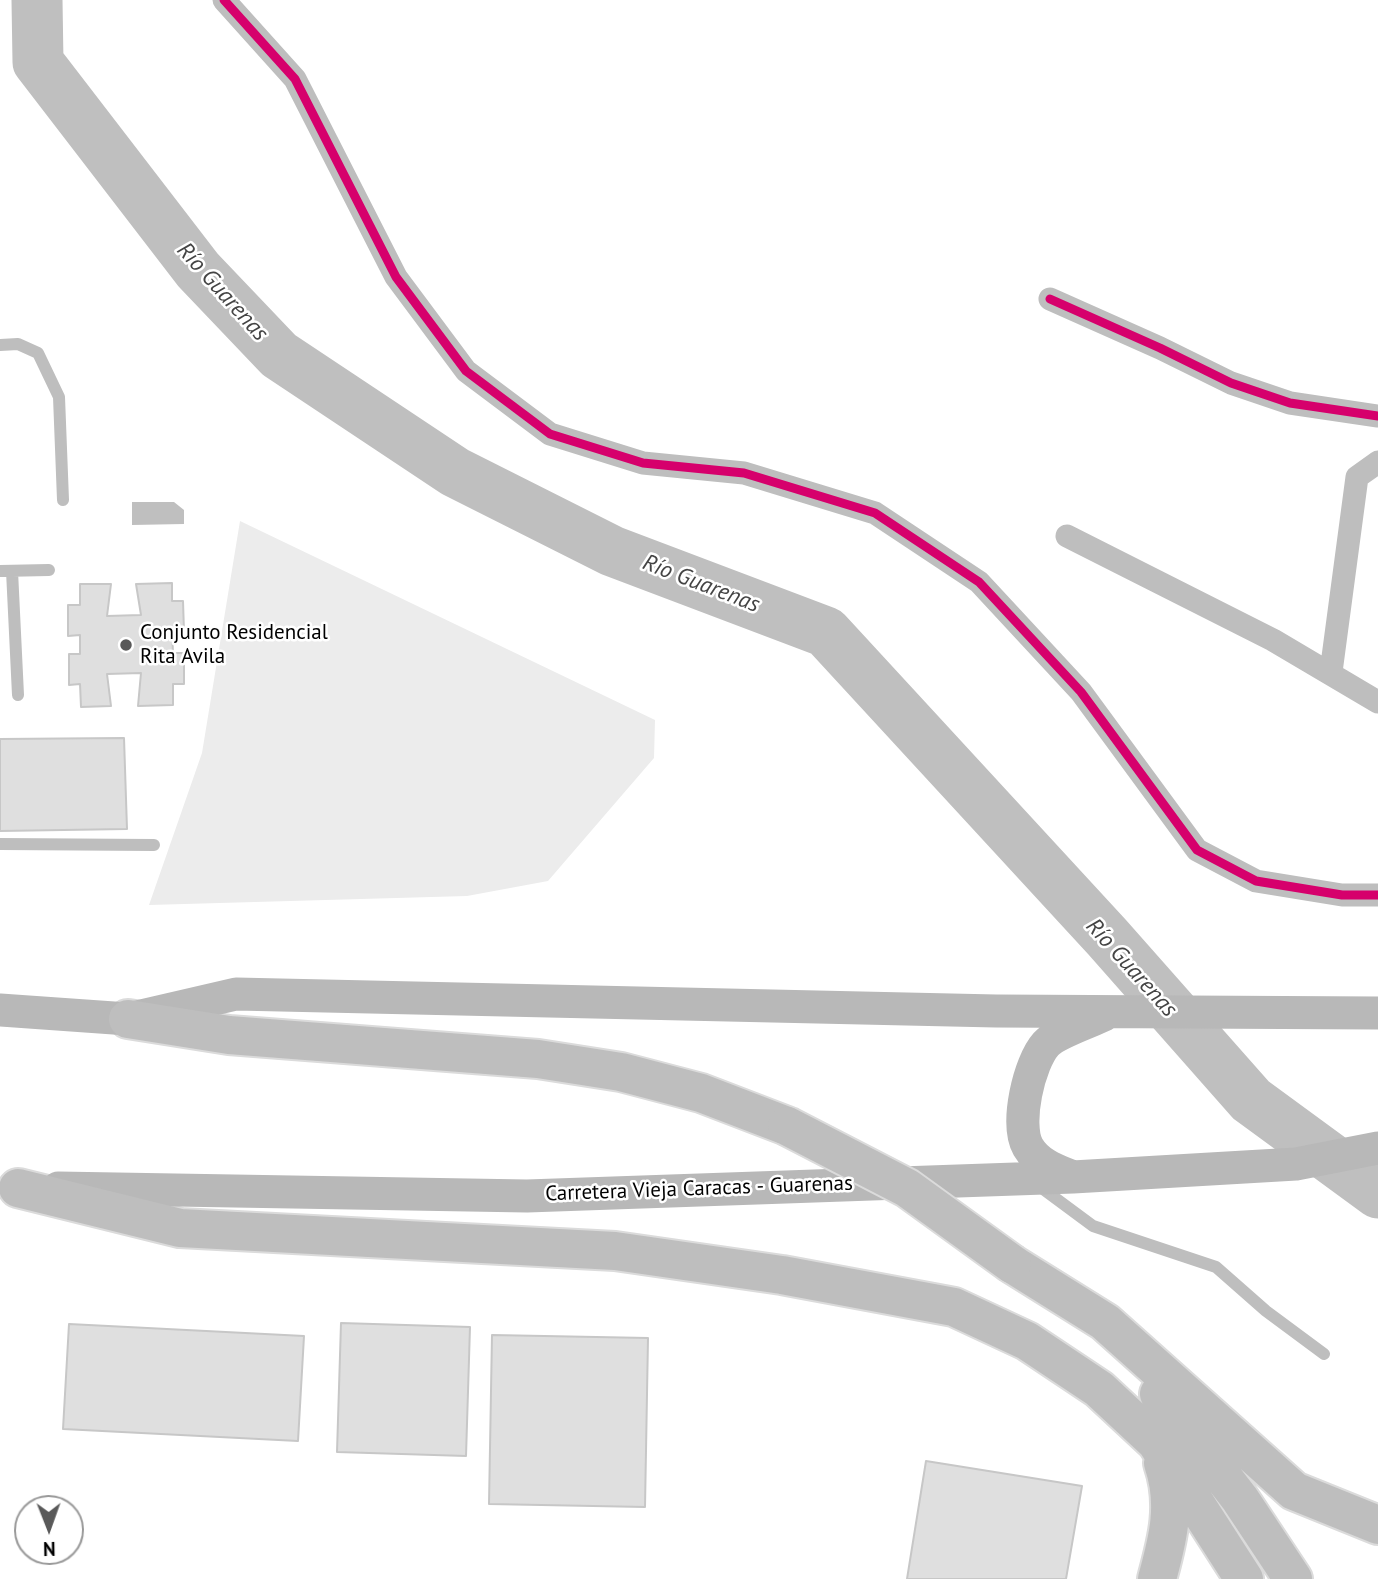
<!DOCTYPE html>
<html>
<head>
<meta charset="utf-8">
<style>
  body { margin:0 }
  #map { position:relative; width:1378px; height:1579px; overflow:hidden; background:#fff; font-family:"PT Sans",sans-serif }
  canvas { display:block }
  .north { position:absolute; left:14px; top:1495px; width:70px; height:70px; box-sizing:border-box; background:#fff; border:2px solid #999; border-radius:50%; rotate:179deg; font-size:19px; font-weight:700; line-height:28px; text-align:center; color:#000 }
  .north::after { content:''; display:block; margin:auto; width:24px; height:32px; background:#595959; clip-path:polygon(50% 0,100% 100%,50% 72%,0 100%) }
</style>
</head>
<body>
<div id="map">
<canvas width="1378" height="1579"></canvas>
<div class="north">N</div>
</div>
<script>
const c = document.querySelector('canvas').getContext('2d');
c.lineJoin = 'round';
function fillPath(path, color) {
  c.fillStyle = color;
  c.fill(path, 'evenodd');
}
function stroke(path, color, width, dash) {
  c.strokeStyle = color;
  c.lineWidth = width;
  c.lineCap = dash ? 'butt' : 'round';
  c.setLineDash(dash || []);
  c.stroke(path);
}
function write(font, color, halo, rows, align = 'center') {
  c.font = font + ' "PT Sans",sans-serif';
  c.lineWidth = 5;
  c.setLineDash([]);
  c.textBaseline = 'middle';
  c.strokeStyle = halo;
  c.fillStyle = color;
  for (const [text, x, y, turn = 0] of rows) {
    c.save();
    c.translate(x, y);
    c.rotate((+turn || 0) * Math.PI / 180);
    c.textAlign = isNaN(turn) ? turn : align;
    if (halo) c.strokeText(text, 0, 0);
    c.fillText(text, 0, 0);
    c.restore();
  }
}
fillPath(new Path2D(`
  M240,521L655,720L654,758L548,881L467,896L149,905L202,753Z`), '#ececec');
fillPath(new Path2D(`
  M132,502H174L184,510V524L132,525Z`), '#bfbfbf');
stroke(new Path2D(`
  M37,0L38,62L198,270L279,355L455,472L612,551L826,632L1107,937L1251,1100L1378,1193`), '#bfbfbf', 51);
const building = new Path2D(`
  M172,583V601H183L184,632L172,631L173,653H184V684H173V705L138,706L141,673L107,674L111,706L81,707L80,684L69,685V654H80V635L68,636V605H80V584H111L107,616L141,615L136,584Z
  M124,738L127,829L0,831V739Z
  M341,1323L470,1327L466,1456L337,1452Z
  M69,1324L304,1336L298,1441L63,1429Z
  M492,1335L648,1338L645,1507L489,1504Z
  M926,1461L1082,1486L1066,1579H907Z`);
fillPath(building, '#dfdfdf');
stroke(building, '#c7c7c7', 2);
const highway = new Path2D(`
  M128,1019L229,1035L538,1059L621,1072L701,1093L787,1126
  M18,1188L180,1228L615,1251L782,1275L954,1307L1027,1341L1099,1389L1156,1442L1244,1579
  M1012,1264L1105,1322L1294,1491L1378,1525
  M1159,1394L1240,1499L1293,1579
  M1157,1579C1168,1539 1177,1504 1163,1463`);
stroke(highway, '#dbdbdb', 42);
stroke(new Path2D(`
  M0,345L18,344L38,353L59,397L63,500
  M0,571L49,570
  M12,571L18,695
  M0,844L154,845
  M1039,1186L1093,1226L1216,1267L1266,1311L1324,1354`), '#bebebe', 12);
stroke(new Path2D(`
  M224,0L295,79L396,277L466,371L550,434L643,463L744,473L875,513L979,582L1081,692L1197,850L1256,881L1342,895H1378
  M1050,299L1160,348L1231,383L1290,403L1378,416
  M1067,536L1273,640L1378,702
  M1331,672L1357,477L1378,462`), '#bebebe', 23);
stroke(new Path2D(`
  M0,1010L128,1019L236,994L996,1011L1378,1013
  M1073,1177C1056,1170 1038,1164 1028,1147C1015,1124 1029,1063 1046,1044C1056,1033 1090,1022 1104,1015
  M58,1188L527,1196L1073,1177L1296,1164L1378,1148`), '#b8b8b8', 33);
stroke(highway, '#bebebe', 38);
const highwayBridge = new Path2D(`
  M787,1126L907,1188L1012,1264`);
stroke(highwayBridge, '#dbdbdb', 42, []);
stroke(highwayBridge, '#bebebe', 38);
stroke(new Path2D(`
  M224,0L295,79L396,277L466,371L550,434L643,463L744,473L875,513L979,582L1081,692L1197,850L1256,881L1342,895H1378
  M1050,299L1160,348L1231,383L1290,403L1378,416`), '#d6006c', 9);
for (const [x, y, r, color] of [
  [126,645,7,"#595959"]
]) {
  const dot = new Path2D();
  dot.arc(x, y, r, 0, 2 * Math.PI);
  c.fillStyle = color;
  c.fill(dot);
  stroke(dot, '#fff', 2.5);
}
write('21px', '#000', '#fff', [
  ["Conjunto Residencial",140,633],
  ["Rita Avila",140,657]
], 'left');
write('21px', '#000', '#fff', [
  ["Carretera Vieja Caracas - Guarenas",699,1189,-2]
]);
write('italic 23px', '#444', '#fff', [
  ["Río Guarenas",222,292,48],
  ["Río Guarenas",701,584,21],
  ["Río Guarenas",1131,968,48]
]);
</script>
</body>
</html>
